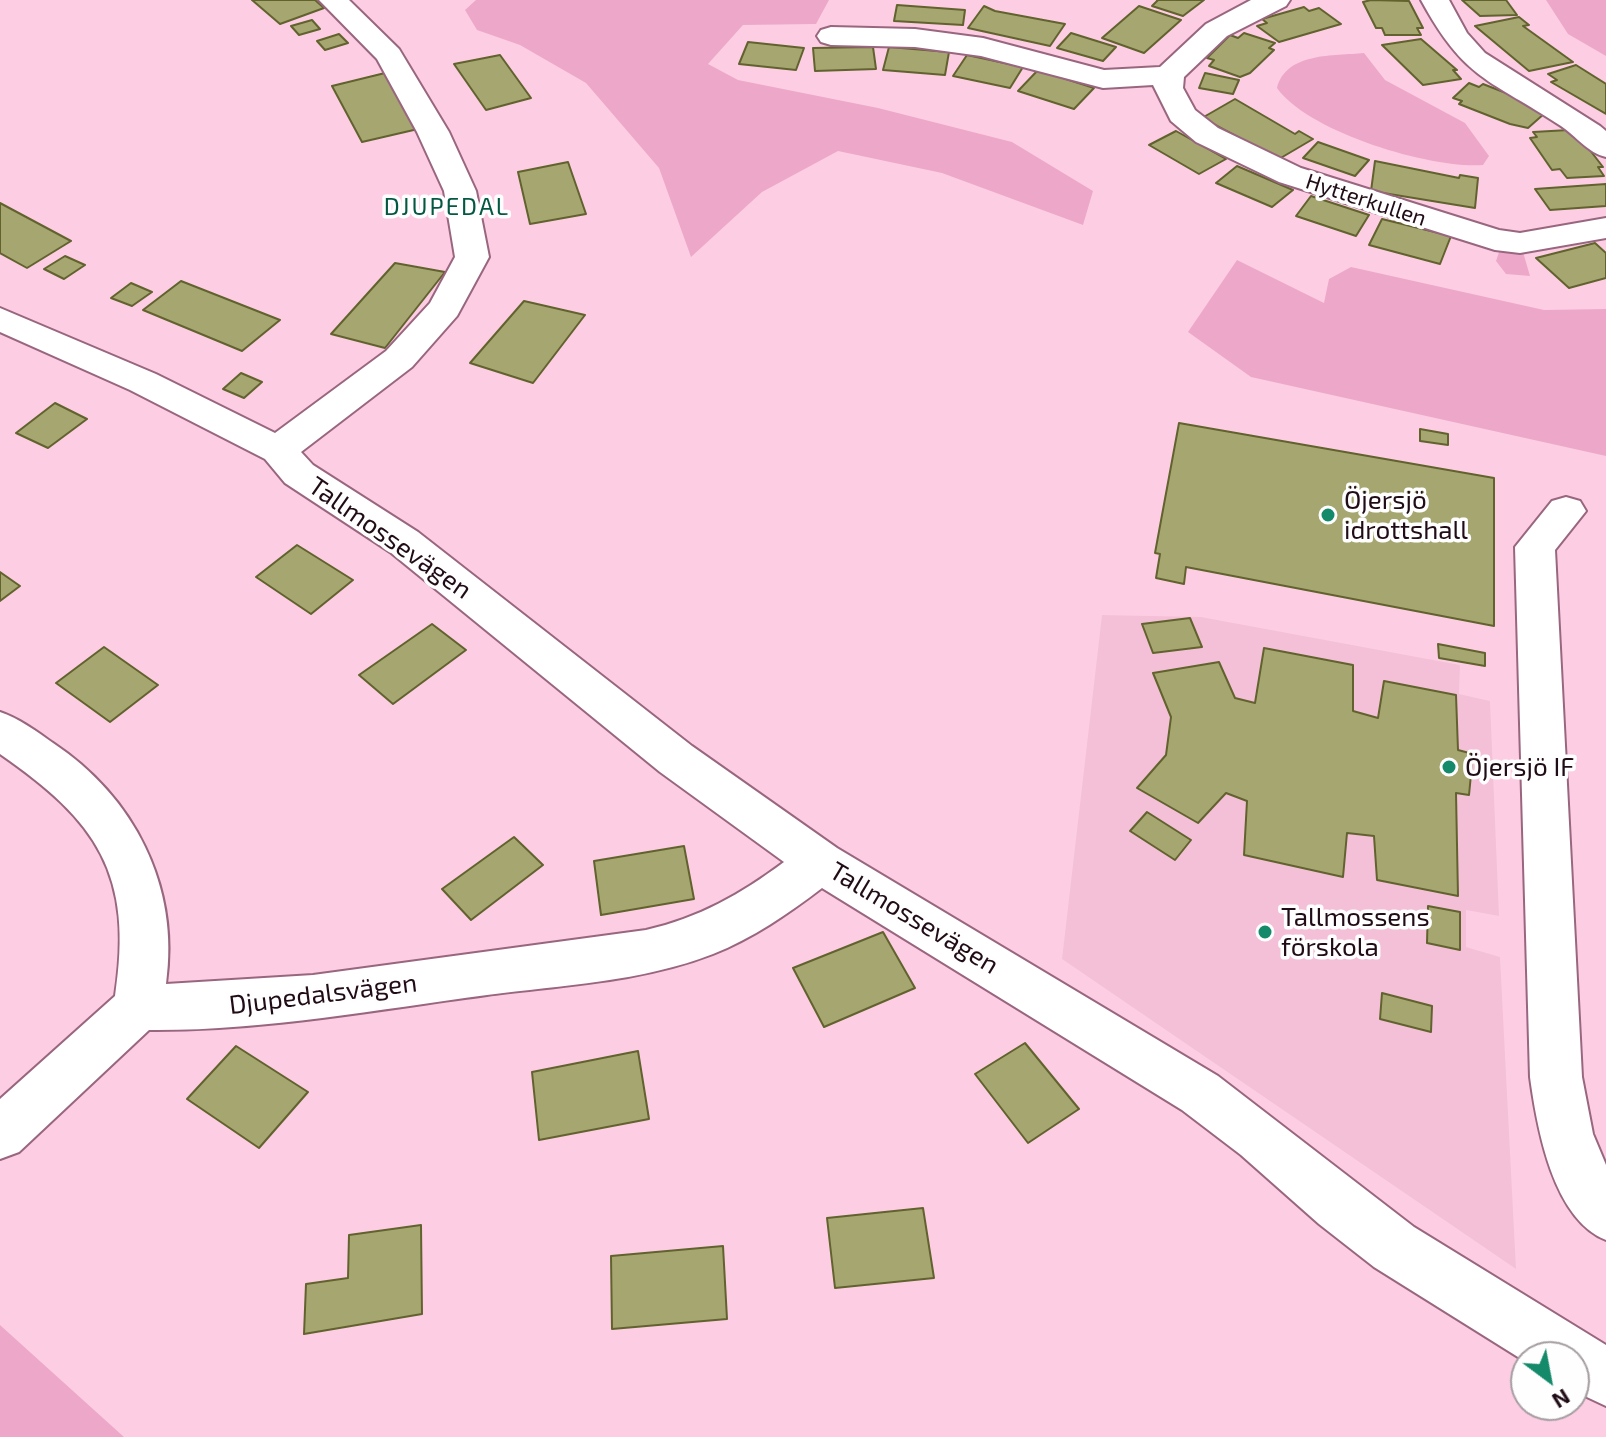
<!DOCTYPE html>
<html>
<head>
<meta charset="utf-8">
<style>
  body { margin:0 }
  #map { position:relative; width:1606px; height:1437px; overflow:hidden; background:#fdcee3; font-family:"Exo 2",sans-serif }
  canvas { display:block }
  .north { position:absolute; left:1510px; top:1341px; width:80px; height:80px; box-sizing:border-box; background:#fefefe; border:2px solid #a59da1; border-radius:50%; rotate:148deg; font-size:22px; font-weight:700; line-height:32px; text-align:center; color:#200c16 }
  .north::after { content:''; display:block; margin:auto; width:28px; height:36px; background:#158a6b; clip-path:polygon(50% 0,100% 100%,50% 72%,0 100%) }
</style>
</head>
<body>
<div id="map">
<canvas width="1606" height="1437"></canvas>
<div class="north">N</div>
</div>
<script>
const c = document.querySelector('canvas').getContext('2d');
c.lineJoin = 'round';
function fillPath(path, color) {
  c.fillStyle = color;
  c.fill(path, 'evenodd');
}
function stroke(path, color, width, dash) {
  c.strokeStyle = color;
  c.lineWidth = width;
  c.lineCap = dash ? 'butt' : 'round';
  c.setLineDash(dash || []);
  c.stroke(path);
}
function write(font, color, halo, rows, align = 'center') {
  c.font = font + ' "Exo 2",sans-serif';
  c.lineWidth = 7;
  c.setLineDash([]);
  c.textBaseline = 'middle';
  c.strokeStyle = halo;
  c.fillStyle = color;
  for (const [text, x, y, turn = 0] of rows) {
    c.save();
    c.translate(x, y);
    c.rotate((+turn || 0) * Math.PI / 180);
    c.textAlign = isNaN(turn) ? turn : align;
    if (halo) c.strokeText(text, 0, 0);
    c.fillText(text, 0, 0);
    c.restore();
  }
}
fillPath(new Path2D(`
  M1102,615L1201,617L1460,665L1459,694L1490,701L1499,916L1466,910V947L1500,957L1516,1269L1062,959Z`), '#f4c0d8');
fillPath(new Path2D(`
  M476,0H829L816,24L743,25L708,64L738,80L878,108L1012,142L1093,191L1083,225L942,173L838,151L762,192L691,257L659,168L586,83L520,45L477,30L465,10Z
  M1546,0H1606V56L1568,34Z
  M1364,53L1385,80L1465,123L1489,156L1483,165C1430,169 1308,132 1277,88C1286,52 1334,56 1364,53Z
  M1500,249L1523,252L1530,276L1506,274L1496,261Z
  M1237,260L1324,303L1329,279L1351,267L1544,310L1606,309V456L1251,377L1188,332Z
  M0,1325L124,1437H0Z`), '#eda8c9');
const building = new Path2D(`
  M252,0H315L324,8L280,24Z
  M1158,0H1157H1204L1183,16L1152,6Z
  M1371,0L1409,1L1423,28H1417L1421,35H1385L1382,28H1376L1363,2Z
  M1462,0H1506L1517,15L1480,16Z
  M897,5L965,10L963,25L894,21Z
  M984,6L995,11L1065,24L1050,46L968,28Z
  M1139,6L1181,20L1144,53L1102,38Z
  M1304,7L1309,11L1319,8L1341,24L1279,42L1257,26L1267,23L1262,19Z
  M1519,17L1529,25L1523,26L1573,62L1529,71L1475,26Z
  M312,20L320,29L299,35L291,26Z
  M1071,33L1116,47L1103,61L1057,48Z
  M1244,33L1275,43L1269,48L1274,50L1250,73L1240,77L1209,66L1214,60L1207,58L1230,35L1238,38Z
  M339,34L348,43L325,50L317,41Z
  M1421,39L1457,70H1453L1461,79L1423,85L1382,45Z
  M748,42L804,48L796,70L739,64Z
  M873,47L876,69L815,71L813,48Z
  M889,47L949,52L945,75L883,70Z
  M500,55L531,98L486,110L454,64Z
  M967,55L1023,67L1010,88L953,76Z
  M1576,65L1606,84V114L1551,82L1557,80L1548,74Z
  M1038,70L1094,88L1074,109L1018,91Z
  M385,73L418,129L362,142L332,86Z
  M1205,73L1239,80L1233,94L1199,88Z
  M1469,83L1479,87L1483,84L1534,104L1531,107L1545,113L1528,128L1510,124L1459,104L1462,101L1453,98Z
  M1235,99L1295,134L1299,131L1313,139L1279,159L1202,118Z
  M1569,130L1579,136L1603,167H1598L1604,176L1567,178L1560,169L1552,170L1530,138L1537,137L1533,132Z
  M1176,131L1226,159L1199,174L1149,145Z
  M1318,142L1369,160L1355,176L1303,158Z
  M1375,161L1459,178L1460,175L1478,178L1475,208L1371,191Z
  M568,162L586,214L530,224L518,172Z
  M1237,166L1293,190L1272,207L1216,183Z
  M1606,184V206L1550,210L1535,189Z
  M1311,196L1369,215L1356,236L1296,216Z
  M0,203L71,241L27,268L0,253Z
  M1382,219L1451,236L1440,264L1369,245Z
  M1595,243L1606,253V278L1569,288L1536,258Z
  M65,256L85,265L64,279L44,269Z
  M395,263L445,272L385,348L331,334Z
  M181,281L280,320L242,351L143,310Z
  M131,283L152,292L132,306L111,298Z
  M524,301L585,315L533,383L470,363Z
  M241,373L262,382L244,398L223,389Z
  M55,403L87,419L48,448L16,433Z
  M1179,423L1494,478V626L1186,567L1184,584L1156,578L1160,554L1155,553Z
  M1420,429L1448,434V445L1420,441Z
  M297,545L353,580L311,614L256,577Z
  M0,572L20,586L0,601Z
  M1190,618L1202,647L1153,653L1142,624Z
  M432,624L466,650L393,704L359,675Z
  M1438,644L1485,653V666L1439,658Z
  M104,647L158,685L110,722L56,683Z
  M1264,648L1353,665V711L1378,718L1384,681L1456,695L1458,750L1473,754L1469,795L1456,793L1458,896L1377,880L1374,836L1347,833L1343,877L1244,855L1247,801L1226,793L1198,823L1137,788L1166,755L1171,717L1153,673L1219,662L1235,698L1255,703Z
  M1147,812L1191,840L1175,860L1130,831Z
  M514,837L543,865L471,920L442,889Z
  M684,846L694,899L601,915L594,861Z
  M1428,906L1460,912V950L1427,943Z
  M883,932L915,988L824,1027L793,968Z
  M1382,993L1432,1006L1431,1032L1380,1019Z
  M1025,1043L1079,1109L1028,1143L975,1074Z
  M236,1046L308,1092L259,1148L187,1099Z
  M638,1051L649,1119L539,1140L532,1072Z
  M923,1208L934,1278L835,1288L827,1218Z
  M421,1225L422,1314L304,1334L306,1284L348,1278L349,1235Z
  M723,1246L727,1319L612,1329L611,1256Z`);
fillPath(building, '#a5a670');
stroke(building, '#62622e', 2);
const minor = new Path2D(`
  M319,0H349L399,49L449,132L476,191L489,257L457,316L412,367L301,452L313,465L418,532L692,746L837,848L1218,1076L1414,1227L1606,1345V1406L1574,1391V1357H1526V1362L1374,1267L1319,1224L1241,1155L1182,1110L822,888C788,914 753,938 713,954C641,982 563,985 487,995C374,1010 263,1031 149,1030L19,1152L0,1159V1099L115,996C134,874 97,821 0,754V712C20,719 36,731 53,743C134,797 180,886 166,984L313,975L646,930C699,918 741,894 784,862L660,772L390,552L285,483L265,459L130,390L0,332V308L156,374L275,433L386,351L430,303L455,257L444,191L417,132L377,59Z
  M1251,0H1290L1286,6L1227,36L1184,77L1183,88L1195,110L1218,128L1301,168L1499,230L1520,233L1606,218V238L1520,253L1495,250L1279,182L1196,142L1171,121L1153,85L1103,88L981,56L915,47L831,45L821,42L817,36L821,30L831,27L915,29L983,38L1104,70L1160,67L1206,24Z
  M1421,0H1449L1467,33L1485,53L1600,126L1606,131V157C1588,153 1576,136 1561,126C1490,79 1465,81 1421,0Z
  M1566,497L1580,501L1586,511L1555,550L1582,1077L1593,1134L1606,1165V1240C1553,1219 1537,1128 1530,1077L1515,547L1552,501Z`);
stroke(minor, '#99667f', 4);
fillPath(minor, '#fff');
for (const [x, y, r, color] of [
  [1328,515,8,"#158a6b"],
  [1449,767,8,"#158a6b"],
  [1265,932,8,"#158a6b"]
]) {
  const dot = new Path2D();
  dot.arc(x, y, r, 0, 2 * Math.PI);
  c.fillStyle = color;
  c.fill(dot);
  stroke(dot, '#fefefe', 3);
}
write('22px', '#200c16', '#fefefe', [
  ["Hytterkullen",1366,200,18]
]);
c.letterSpacing = '2px';
write('24px', '#045842', '#fefefe', [
  ["DJUPEDAL",447,207]
]);
c.letterSpacing = '0px';
write('26px', '#200c16', '#fefefe', [
  ["Öjersjö",1344,500],
  ["idrottshall",1344,530],
  ["Öjersjö IF",1465,767],
  ["Tallmossens",1281,917],
  ["förskola",1281,947]
], 'left');
write('26px', '#200c16', '#fefefe', [
  ["Tallmossevägen",390,538,35],
  ["Tallmossevägen",914,918,31],
  ["Djupedalsvägen",323,994,-7]
]);
</script>
</body>
</html>
